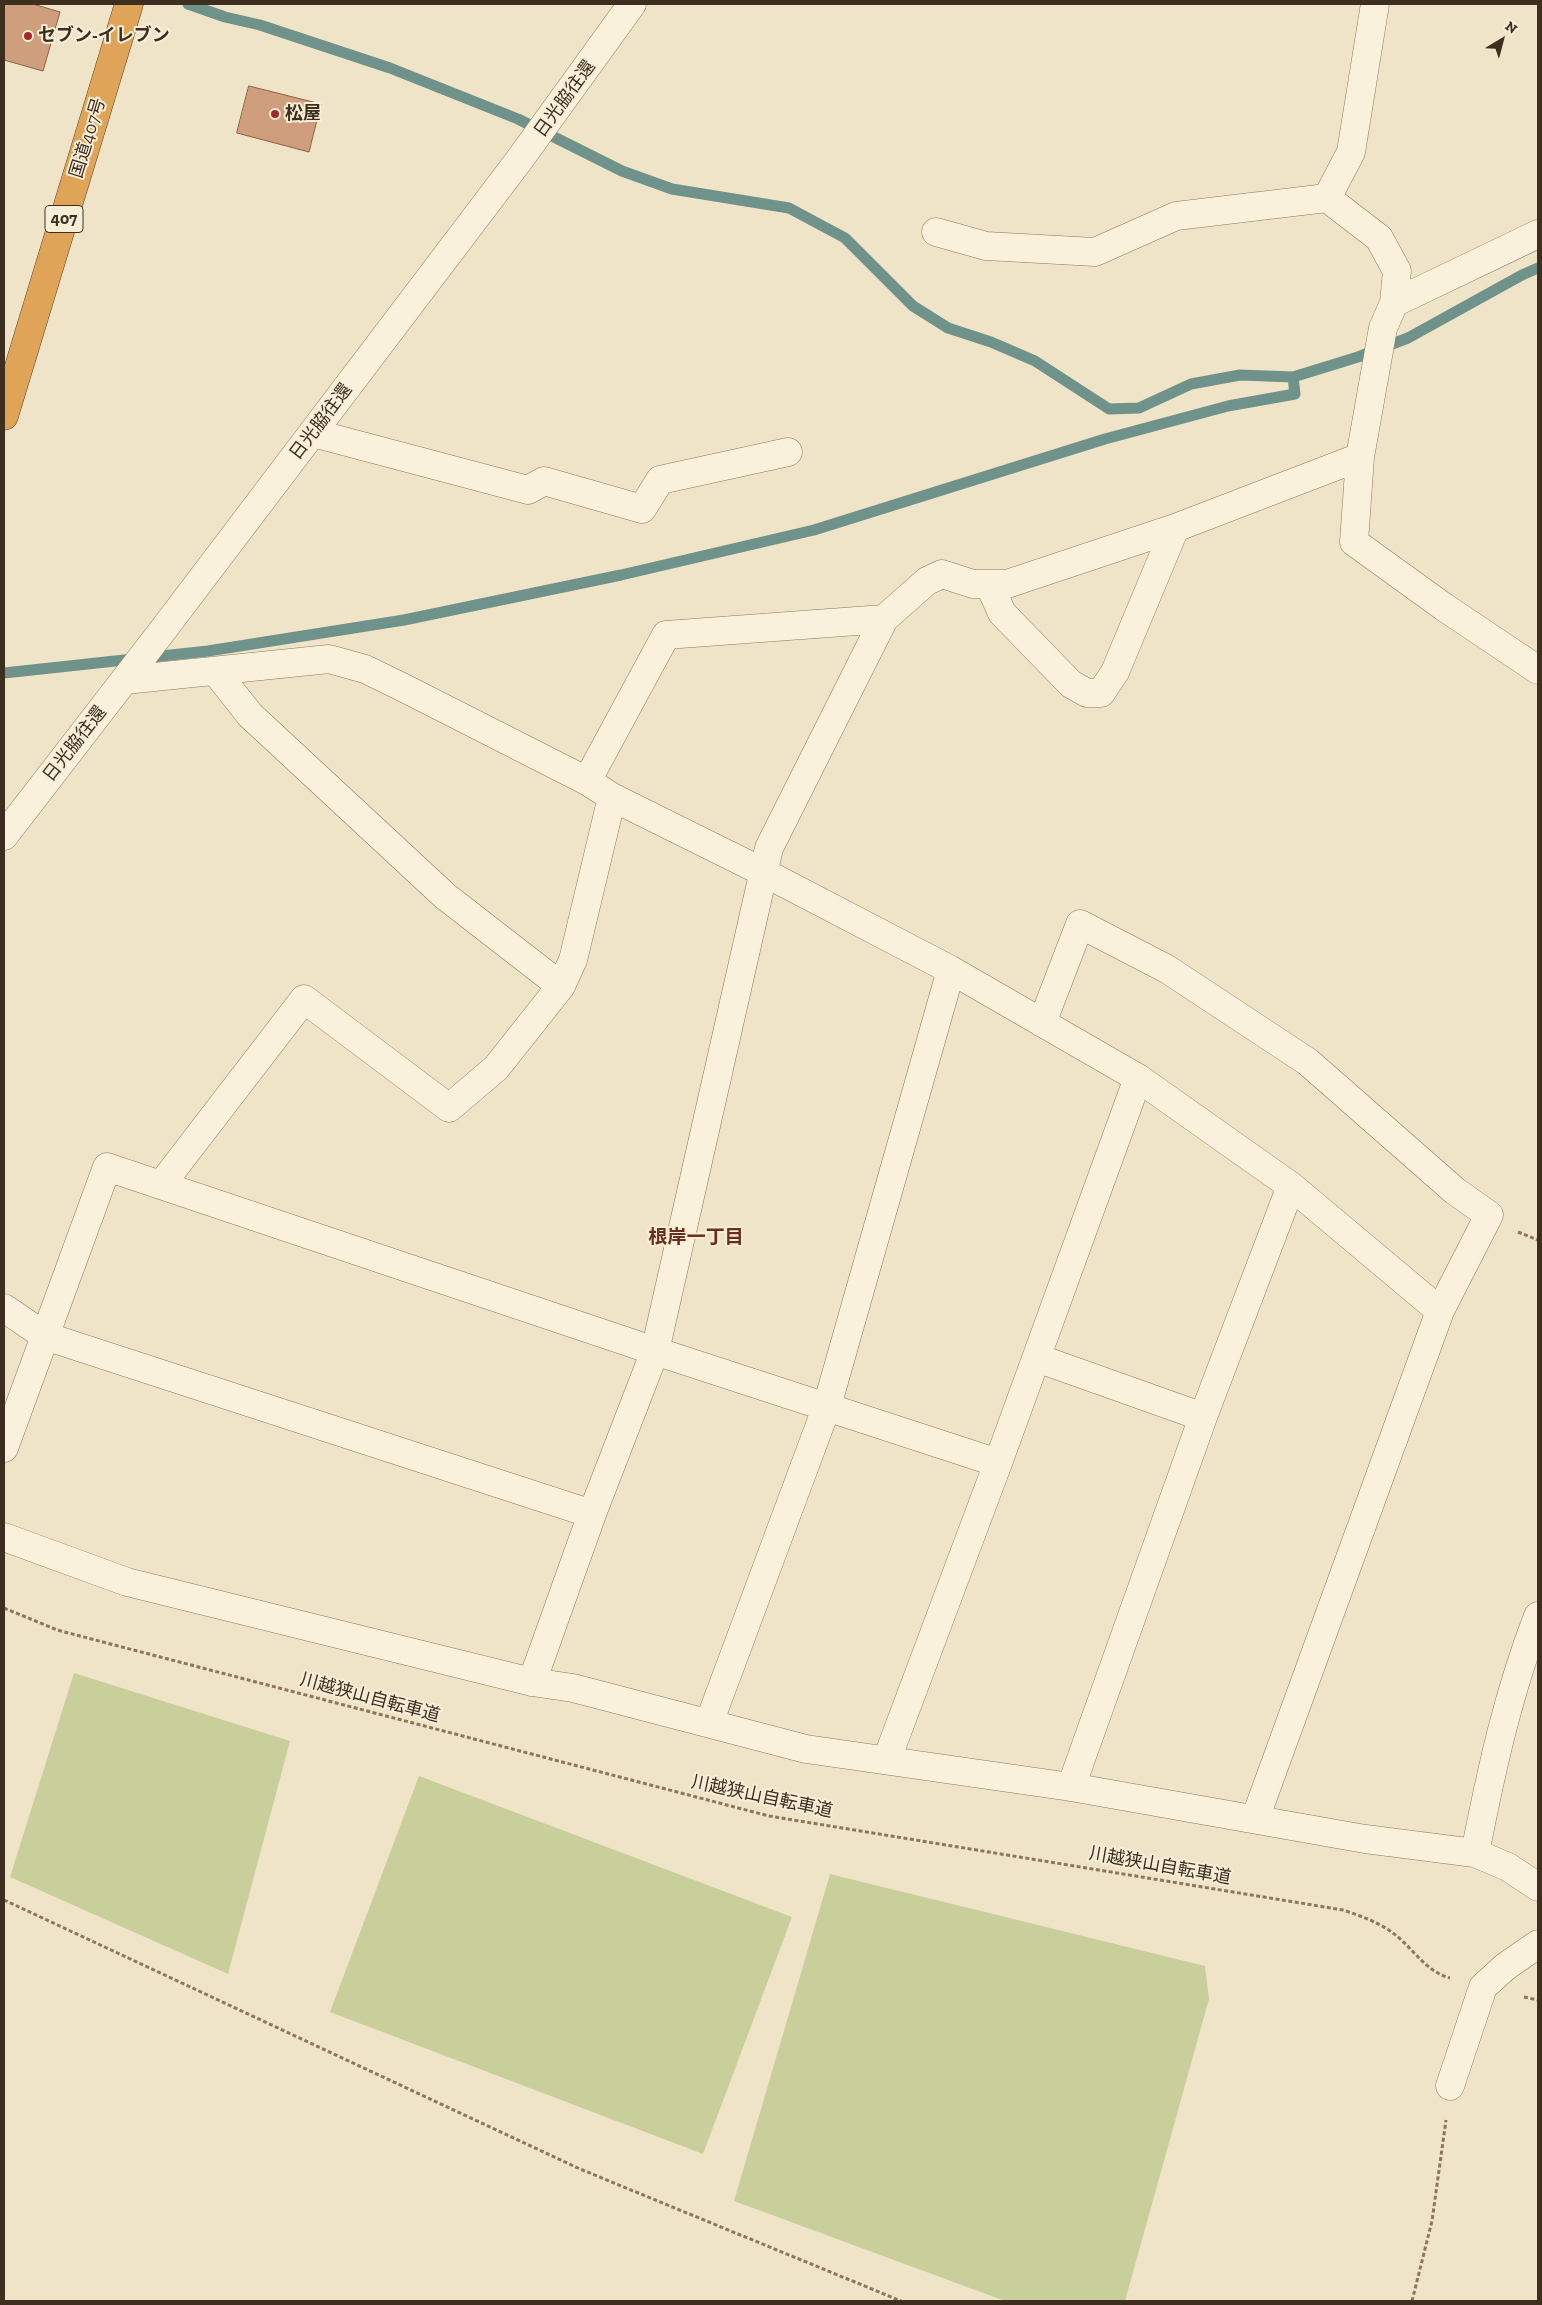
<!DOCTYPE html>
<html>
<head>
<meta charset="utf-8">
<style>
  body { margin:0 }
  #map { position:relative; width:1542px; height:2305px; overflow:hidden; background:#f0e4c8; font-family:"Zilla Slab",serif }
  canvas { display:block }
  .frame { position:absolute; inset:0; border:5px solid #3d2e20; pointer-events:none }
  .north { position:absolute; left:1477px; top:15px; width:50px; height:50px; -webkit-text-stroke:4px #f7eed8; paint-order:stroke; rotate:37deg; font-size:14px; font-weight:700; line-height:20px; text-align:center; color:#3d2e20 }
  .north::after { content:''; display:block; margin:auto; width:18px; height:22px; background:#3d2e20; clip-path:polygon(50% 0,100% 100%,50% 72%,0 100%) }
</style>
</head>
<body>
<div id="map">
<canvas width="1542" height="2305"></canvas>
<div class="frame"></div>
<div class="north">N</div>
</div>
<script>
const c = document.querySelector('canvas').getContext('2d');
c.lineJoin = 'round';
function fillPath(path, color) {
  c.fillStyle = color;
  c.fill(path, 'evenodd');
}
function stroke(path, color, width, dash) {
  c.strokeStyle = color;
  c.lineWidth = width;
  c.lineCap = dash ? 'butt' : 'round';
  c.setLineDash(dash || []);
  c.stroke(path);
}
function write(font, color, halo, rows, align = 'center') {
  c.font = font + ' "Zilla Slab","Noto Sans JP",serif';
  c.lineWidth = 4;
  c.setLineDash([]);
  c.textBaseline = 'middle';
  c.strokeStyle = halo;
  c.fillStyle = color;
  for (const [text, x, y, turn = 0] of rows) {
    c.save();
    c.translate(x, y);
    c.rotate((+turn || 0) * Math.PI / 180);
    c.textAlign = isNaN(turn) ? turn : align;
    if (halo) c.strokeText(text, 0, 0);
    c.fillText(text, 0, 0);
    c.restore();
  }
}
fillPath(new Path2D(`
  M74,1673L290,1741L228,1974L10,1877Z
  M419,1776L792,1917L703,2154L330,2012Z
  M830,1874L1205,1966L1209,1999L1125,2301H1005L734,2201Z`), '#c9cf9b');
stroke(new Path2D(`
  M188,4L225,17L260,25L390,68L518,119L622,171L672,189L789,208L845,238L913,306L948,328L991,342L1035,361L1109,409L1139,408L1191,384L1240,375L1293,377L1358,357L1408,338L1522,275L1538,268
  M4,673L208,651L404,620L621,575L814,530L1105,439L1228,406L1295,394L1293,377`), '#6f938a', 11);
const building = new Path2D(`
  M4,4H33L60,12L43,71L4,60Z
  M249,86L321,104L309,152L237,133Z`);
fillPath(building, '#cf9f7d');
stroke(building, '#8d5f41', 1);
const minor = new Path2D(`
  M1327,198L1351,152L1375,4
  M936,232L986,246L1095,252L1176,216L1327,198L1379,238L1397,271L1394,303
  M1538,234L1394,303L1383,328L1360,457L1354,542L1444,607L1538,670
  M313,433L528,490L544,481L642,509L660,480L788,452
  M989,584L1002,613L1071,684L1087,693H1101L1115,672L1175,528
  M216,672L250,715L445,896L561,986L573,960L612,797
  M125,680L329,659L365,669L402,687L587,781L612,797L763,872L951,970L1138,1078L1291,1186L1440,1311
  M587,781L666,635L884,619L927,581L942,574L973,584H1007L1175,528L1360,457
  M4,836L163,630L520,159L632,4
  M1042,1023L1080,924L1167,969L1308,1062L1455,1191L1489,1215L1440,1311L1255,1819
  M161,1185L304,999L449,1108L496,1068L561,986
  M4,1308L45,1336L592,1514
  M1037,1358L1203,1417
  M4,1448L107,1167L655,1351L998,1463
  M4,1537L127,1582L532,1682L573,1688L806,1749L1071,1787L1365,1839L1475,1853L1508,1867L1538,1887
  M532,1682L592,1514L655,1351L769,848L884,619
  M709,1723L827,1406L951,970
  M887,1759L998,1463L1138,1078
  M1071,1787L1203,1417L1291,1186
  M1475,1853C1491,1772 1508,1693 1538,1616
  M1450,2086L1483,1987L1505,1967L1538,1944`);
const highway = new Path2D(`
  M4,416L129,4`);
stroke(minor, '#8d765c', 29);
stroke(highway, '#5b4430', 29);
stroke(new Path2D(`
  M1518,1232L1538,1240
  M4,1608L57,1630L769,1816L1343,1910C1361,1916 1378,1922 1393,1933C1412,1947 1426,1972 1450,1978
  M4,1900L580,2169L901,2301
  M1524,1997L1538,2000
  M1412,2301L1432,2221L1446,2120`), '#8d765c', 3, [4, 2.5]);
stroke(minor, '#faf1dc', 28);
stroke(highway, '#e0a458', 28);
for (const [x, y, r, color] of [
  [28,36,5,"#9e2a2b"],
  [275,114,5,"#9e2a2b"]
]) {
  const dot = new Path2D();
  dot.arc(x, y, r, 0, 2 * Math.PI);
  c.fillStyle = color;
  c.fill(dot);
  stroke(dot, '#f7eed8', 2);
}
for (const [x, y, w] of [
  [64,219,38]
]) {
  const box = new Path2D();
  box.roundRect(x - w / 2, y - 13.5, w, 27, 4);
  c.fillStyle = '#f7eed8';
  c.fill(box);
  stroke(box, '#3d2e20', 1);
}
write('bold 16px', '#3d2e20', null, [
  ["407",64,219]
]);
write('bold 18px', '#3d2e20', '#f7eed8', [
  ["セブン-イレブン",38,36],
  ["松屋",285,114]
], 'left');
write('18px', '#3d2e20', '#f7eed8', [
  ["日光脇往還",565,99,-54],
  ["国道407号",88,138,-73],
  ["日光脇往還",321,422,-53],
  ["日光脇往還",75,744,-52],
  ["川越狭山自転車道",370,1698,15],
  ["川越狭山自転車道",762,1797,12],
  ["川越狭山自転車道",1160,1866,10]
]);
write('bold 19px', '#6b2e1e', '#f7eed8', [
  ["根岸一丁目",696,1238]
]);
</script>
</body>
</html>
